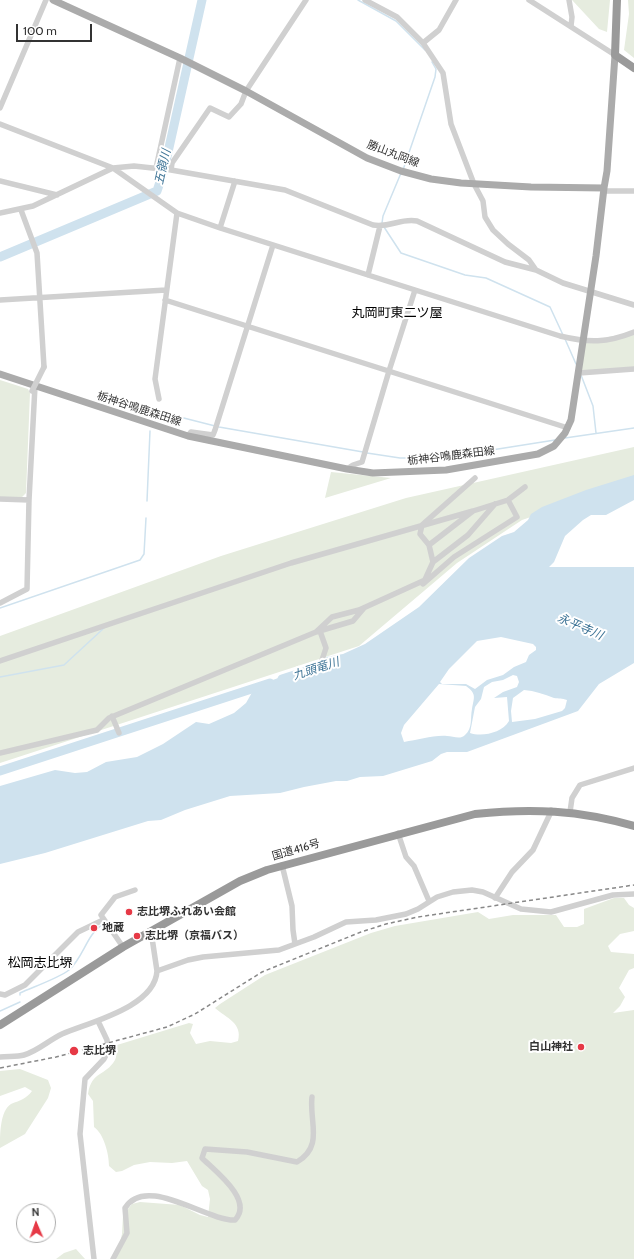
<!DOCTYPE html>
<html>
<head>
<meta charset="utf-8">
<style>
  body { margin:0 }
  #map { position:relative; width:634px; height:1259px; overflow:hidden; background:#fff; font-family:Cabin,sans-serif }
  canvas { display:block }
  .north { position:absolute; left:16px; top:1203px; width:40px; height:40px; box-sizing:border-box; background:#fff; border:1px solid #adadad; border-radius:50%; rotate:358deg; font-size:11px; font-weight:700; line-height:16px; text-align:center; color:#333 }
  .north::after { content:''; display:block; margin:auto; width:14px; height:18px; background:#e63946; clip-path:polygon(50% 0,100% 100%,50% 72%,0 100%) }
  .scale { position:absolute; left:16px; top:24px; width:76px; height:18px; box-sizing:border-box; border:2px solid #333; border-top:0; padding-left:5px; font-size:12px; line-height:14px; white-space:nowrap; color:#333; -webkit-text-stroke:3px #fff; paint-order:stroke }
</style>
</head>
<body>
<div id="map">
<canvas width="634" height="1259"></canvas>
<div class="north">N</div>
<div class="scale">100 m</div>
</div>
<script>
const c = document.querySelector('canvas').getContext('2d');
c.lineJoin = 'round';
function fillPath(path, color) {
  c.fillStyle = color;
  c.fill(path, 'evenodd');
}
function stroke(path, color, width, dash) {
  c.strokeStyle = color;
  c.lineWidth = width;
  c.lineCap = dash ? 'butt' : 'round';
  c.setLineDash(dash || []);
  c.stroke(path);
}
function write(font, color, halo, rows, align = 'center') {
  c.font = font + ' Cabin,"Noto Sans JP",sans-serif';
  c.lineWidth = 4;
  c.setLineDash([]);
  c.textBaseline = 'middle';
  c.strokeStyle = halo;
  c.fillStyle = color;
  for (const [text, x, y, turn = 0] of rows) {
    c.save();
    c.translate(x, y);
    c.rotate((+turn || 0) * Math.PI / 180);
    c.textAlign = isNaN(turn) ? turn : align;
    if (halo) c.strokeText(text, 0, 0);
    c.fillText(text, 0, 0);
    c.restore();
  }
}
fillPath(new Path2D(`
  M572,0H610L607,32L599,29Z
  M628,0H634V58L624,50L629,14Z
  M634,332V369L579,373L583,342Z
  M0,380L28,389L30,393L26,493L21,498L0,497Z
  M634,447V482L522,520L457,563L359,646L0,763V636L221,556L406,498Z
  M331,472L391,478L325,498Z
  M614,898H624L629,905L634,908V931L620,934L608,946L611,952L634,954V968L629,970L619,988L625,997L620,1006L613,1013L634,1010V1259H116L122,1234L123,1215L132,1204L140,1202L180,1205L200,1215L208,1217L210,1199L208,1190L202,1186L187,1161L172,1163L150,1162L134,1165L122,1171L116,1172L109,1166C109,1154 104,1134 94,1127L93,1101L88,1094C92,1070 105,1077 115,1060C117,1056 117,1049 117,1045L189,1023L193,1024L190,1033L196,1044L210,1041L231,1043L238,1041C243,1023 226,1018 215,1008L220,1004L265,975L371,933L395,926L478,912L489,919L513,915H556L564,927H577L584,924V909Z
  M20,1069L48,1080L51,1088L48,1098L25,1134L0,1148C0,1134 0,1111 11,1104C21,1100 26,1099 32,1091L25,1087L0,1096V1071Z
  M76,1249L85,1259H56L64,1253Z`), '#e6ecdf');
fillPath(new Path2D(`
  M634,475V500L606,515H591L583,520L565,536L554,562L549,567H634V663L599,684L578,711L467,752H447L441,754L432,761L383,776L360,777L347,781H336L304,787L280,793L230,796L185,810L161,820L148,821L45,853L0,864V786L55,770L75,773L87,772L106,762L137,757L163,744L196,722L209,724L234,713L246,703L254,689L262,684L289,674H306L313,670L326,657L343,654L365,644L419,607L469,558L502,536L514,532L528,520L531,514L542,507L586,490ZM501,637L533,644L536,647V650L529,655L526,662L514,667L503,675L487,680L475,689L466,684H442L440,682L449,669L477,641ZM513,675L517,676L519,682L517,687L503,692L494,698L507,697L509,721C502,733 482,737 470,733L475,707L481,699L484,687L492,682L503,680ZM439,684L466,686C477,694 474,697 472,709C470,718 473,728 465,735C460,740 453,736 447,736C433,735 418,740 404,742L401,733L404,725ZM524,690C535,691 544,694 554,698C559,699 562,698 567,700L565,708L562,711L535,719L512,722L511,711L513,698Z`), '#cfe2ee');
stroke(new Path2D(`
  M358,0L396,21L425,50
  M403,170L435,77L436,69L432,62
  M382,223L383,216L401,173
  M384,227L401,253L465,275L486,278L550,307L563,335
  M565,339L576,364
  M581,375L593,406L596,433
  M172,415L219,427L363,452
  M565,438L634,428
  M367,453L400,458H441L555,440
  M147,501L150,431
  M0,608L140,560L144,554L146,518
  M0,677L64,665L104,628
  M20,995V993C33,987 59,978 69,970C83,958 87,934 102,925
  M0,1011L20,1002`), '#cfe2ee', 1.5);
stroke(new Path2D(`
  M0,257L157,191L164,170L202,0
  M282,679L325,665
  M0,771L270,683`), '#cfe2ee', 9);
stroke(new Path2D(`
  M365,0L397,17L423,43
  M456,0L439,30L423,43L443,73L451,124L474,184L483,201L485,217L493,230L508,244L529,260L536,270
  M529,0L615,55
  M569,0L572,17L571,26
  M0,108L46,0
  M0,124L113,168L177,213L220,228L560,336C589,343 607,343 634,332
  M156,168L180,58
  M171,170L172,163L210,108L229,117L241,104L246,91L306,0
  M0,181L57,195
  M604,191H634
  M21,210L37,253L44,367
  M0,213L33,206L113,168L134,166L171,170L285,190L373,225C390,228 400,218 417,221L505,262L536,270L563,283L634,305
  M220,228L235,181
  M368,275L380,226
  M0,300L166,290
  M165,300L568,428
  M579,373L634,369
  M159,399L155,379L177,213
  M188,436L191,432L213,435L215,430L273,245
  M347,469L353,465L362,462L389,371L415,290
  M475,478L422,525L420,534L429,545L473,511L508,500L525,487
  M0,499L29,500
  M429,545L433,562L468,535L495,504
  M433,562L423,584L454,557L517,517L508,500
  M0,603L27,589L29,500L35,386
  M364,608L353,621L316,632L332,617L359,610L425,580
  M320,631L326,648L322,660
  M0,661L291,563L473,511
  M112,716L119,733
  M0,753L97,730L109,718L316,632
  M570,812L572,798L580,785L634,768
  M398,833L406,857L414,866L429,901
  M282,865L292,906L293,930L295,944
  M495,898L512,872L533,850L550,814L551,810
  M151,931L157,971
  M123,947L101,915L115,897L135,890
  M0,994L5,995L25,985L78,932L103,920
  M0,1057C8,1056 17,1057 24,1055C38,1051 49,1040 62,1034C90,1022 155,1007 157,971L188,960L203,957L279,950L314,937L346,922L376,920L406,914L418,909L437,897L453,892L472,890L483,892L521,909L551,912L613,895L634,894
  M94,1259L80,1134L85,1079L104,1059L108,1051L107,1040L98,1021
  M113,1259L127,1233L125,1208C146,1174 206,1221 235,1220C254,1200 215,1171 202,1158L205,1149L247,1152L297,1162C324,1146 309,1122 312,1097`), '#d0d0d0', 5.5);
stroke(new Path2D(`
  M53,0L180,58L246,91L367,158L401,171L431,179L461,183L531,187L604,188L607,171L615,55
  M0,374L188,436L347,469L373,473L446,470L538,454L554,446L565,433L571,420L596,256L604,188`), '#ababab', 7);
stroke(new Path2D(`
  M617,0L615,55L634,68
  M0,1025L123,947L240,881L267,870L475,814C531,808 579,810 634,826`), '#9a9a9a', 8);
stroke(new Path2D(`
  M0,1068L56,1057L167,1027L195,1014L262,972L361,932L386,924L418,917L634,885`), '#888', 1.5, [4, 3]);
stroke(new Path2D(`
  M32,391L44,367`), '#d0d0d0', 5.5);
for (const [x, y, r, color] of [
  [129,912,4,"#e63946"],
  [94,928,4,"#e63946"],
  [137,936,4,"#e63946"],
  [581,1047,4,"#e63946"],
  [74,1051,5,"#e63946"]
]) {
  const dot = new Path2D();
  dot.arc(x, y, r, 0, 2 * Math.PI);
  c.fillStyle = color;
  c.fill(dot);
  stroke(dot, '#fff', 1.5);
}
write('11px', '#333', '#fff', [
  ["勝山丸岡線",393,154,21],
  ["栃神谷鳴鹿森田線",139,409,18],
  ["栃神谷鳴鹿森田線",451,456,-7],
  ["国道416号",296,850,-16]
]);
write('bold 11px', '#333', '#fff', [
  ["志比堺ふれあい会館",137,912],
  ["地蔵",102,928],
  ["志比堺（京福バス）",145,936],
  ["白山神社",573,1047,"right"],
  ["志比堺",83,1051]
], 'left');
write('italic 12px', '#3f7597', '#fff', [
  ["五領川",163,167,-77],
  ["永平寺川",580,627,23],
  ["九頭竜川",316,669,-18]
]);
write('13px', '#000', '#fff', [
  ["丸岡町東二ツ屋",397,313],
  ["松岡志比堺",40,963]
]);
</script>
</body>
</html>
